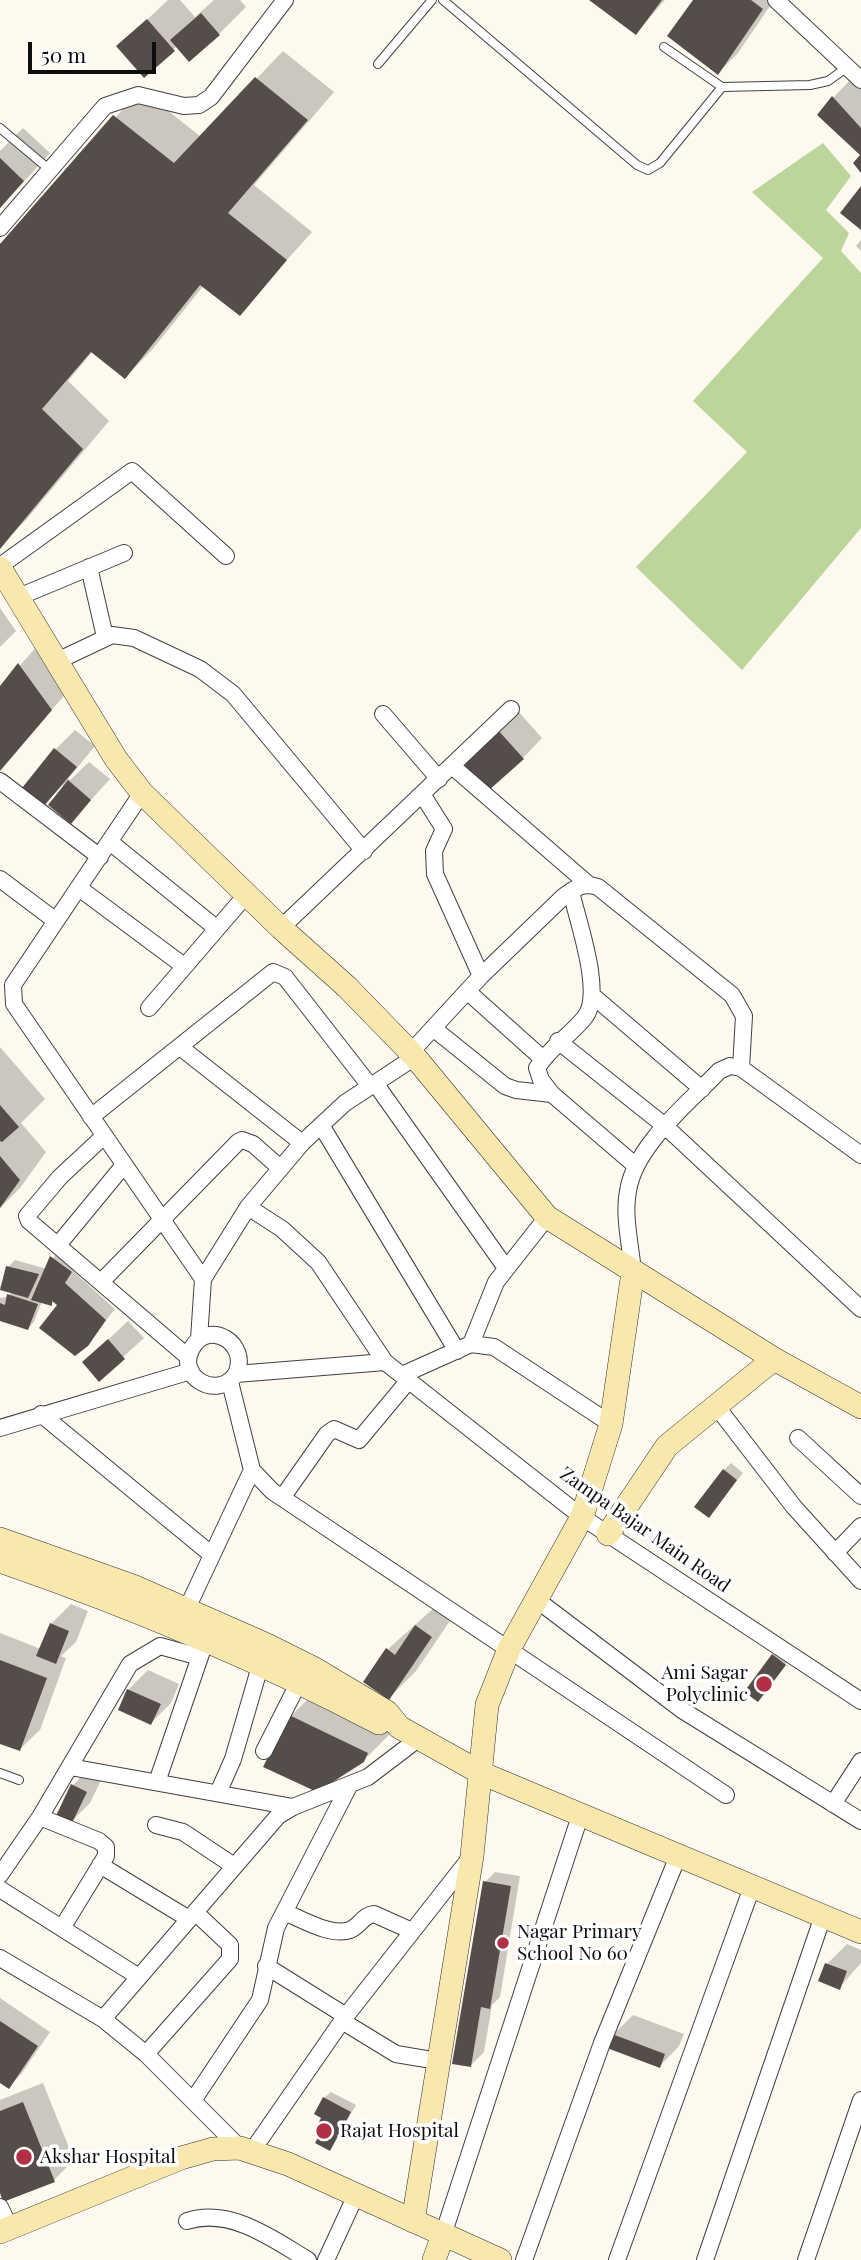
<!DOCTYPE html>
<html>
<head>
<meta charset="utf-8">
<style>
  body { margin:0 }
  #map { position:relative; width:861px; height:2260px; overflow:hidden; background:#fef9ee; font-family:"Playfair Display",serif }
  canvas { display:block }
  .scale { position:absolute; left:28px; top:42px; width:128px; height:32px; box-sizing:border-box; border:4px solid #0d0d0d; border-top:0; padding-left:9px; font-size:21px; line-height:24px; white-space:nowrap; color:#0d0d0d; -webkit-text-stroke:5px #fff; paint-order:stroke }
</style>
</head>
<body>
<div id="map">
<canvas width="861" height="2260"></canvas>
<div class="scale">50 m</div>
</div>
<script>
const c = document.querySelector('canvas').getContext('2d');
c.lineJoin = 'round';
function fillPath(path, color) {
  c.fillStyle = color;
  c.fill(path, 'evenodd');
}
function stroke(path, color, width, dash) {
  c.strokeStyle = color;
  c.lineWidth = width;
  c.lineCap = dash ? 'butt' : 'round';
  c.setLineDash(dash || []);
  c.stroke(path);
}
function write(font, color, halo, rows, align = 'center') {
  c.font = font + ' "Playfair Display",serif';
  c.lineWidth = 7;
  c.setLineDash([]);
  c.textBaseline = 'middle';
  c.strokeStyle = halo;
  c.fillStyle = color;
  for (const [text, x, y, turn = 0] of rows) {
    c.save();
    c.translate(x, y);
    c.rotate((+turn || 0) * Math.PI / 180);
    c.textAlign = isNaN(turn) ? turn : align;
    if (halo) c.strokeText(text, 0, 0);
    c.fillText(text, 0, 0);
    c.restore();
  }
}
fillPath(new Path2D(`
  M823,143L851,176L826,210L849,233L841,251L861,273V528L742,670L636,567L747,452L693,401L823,258L752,192Z`), '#bcd59b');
fillPath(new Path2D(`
  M168,0H180L195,17L214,0H240L246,7L219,34L177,46L144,75L119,46Z
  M591,0H665L636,33Z
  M695,0H774L738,53L718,73Z
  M283,51L334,92L254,185L312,232L239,313L204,285L152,350L125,377L93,351L68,381L109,421L26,520L0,546V247L141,89L201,137Z
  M852,78L861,87V154L833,98Z
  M23,128L50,153L0,208V151Z
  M861,240V251L856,246Z
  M0,608L16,631L0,647Z
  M39,644L70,689L0,769V688Z
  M517,710L542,738L523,758L463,761Z
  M75,730L95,746L68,779L70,780L89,762L110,779L71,822L63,785L44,804L56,749Z
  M0,1047L45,1099L21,1123L46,1152L20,1188L0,1208Z
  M58,1251L77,1265L73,1271L115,1309L87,1344L55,1301L51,1304L42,1301L34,1322L28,1328L0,1319V1298L8,1297L12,1292L0,1288L8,1267L15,1260L47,1269Z
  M128,1321L144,1338L99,1379L84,1362Z
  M731,1463L743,1473L715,1509L724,1470Z
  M444,1599L458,1609L416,1671L389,1698L388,1649Z
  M71,1604L88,1611L76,1642L61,1656L66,1658L40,1730L20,1749L0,1742V1633L41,1649L51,1624Z
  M780,1649L791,1657L764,1693L773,1656Z
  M148,1670L179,1684L171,1703L151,1723L128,1690Z
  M318,1689L394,1726L391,1733L363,1761L266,1767L291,1716Z
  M92,1766L105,1772L90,1803L70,1823L73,1785Z
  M495,1872L520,1876L500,1997L492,2005L484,2052L471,2065L485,1882Z
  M847,1944L861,1950V1963L839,1988L827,1964Z
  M0,1998L50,2032L22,2073L9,2087L0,2081Z
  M633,2015L684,2034L679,2046L660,2066L613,2035Z
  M43,2083L74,2160L54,2180L0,2189V2100Z
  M331,2092L356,2105L330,2149L323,2117L324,2098Z`), '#0003');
fillPath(new Path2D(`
  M589,0H662L636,35Z
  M693,0H751L763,9L718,75L667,36Z
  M201,13L220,35L189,62L170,40Z
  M147,19L175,51L144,78L116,46Z
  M255,77L308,120L228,213L287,260L240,316L200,285L125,379L91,352L42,409L83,449L0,549V244L113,115L174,163Z
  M832,96L861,128V173L853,163L860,155L817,115Z
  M0,158L24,181L0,208Z
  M861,186V230L840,213Z
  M18,663L52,710L0,771V686Z
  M497,729L524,759L488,791L461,761Z
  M54,748L77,767L44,806L22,788Z
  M68,780L91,800L71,824L48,805Z
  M0,1105L19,1127L2,1142L0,1141Z
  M0,1156L20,1180L0,1208Z
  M50,1256L72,1272L65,1283L106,1320L88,1346L75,1356L39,1328L57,1305L52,1301V1306L31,1300Z
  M6,1266L39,1274L28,1298L0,1290Z
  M7,1294L38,1304L28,1330L0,1321V1303L5,1305Z
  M108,1339L125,1359L99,1382L82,1362Z
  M723,1469L737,1480L709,1518L694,1507Z
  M50,1623L69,1631L56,1664L36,1656Z
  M415,1625L432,1637L389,1700L363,1682L386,1648L395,1655Z
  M772,1654L786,1665L758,1702L744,1692Z
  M0,1660L47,1678L20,1751L0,1744Z
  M127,1689L161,1704L151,1725L118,1710Z
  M289,1715L368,1753L364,1762L317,1792L263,1767Z
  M71,1784L87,1792L71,1825L55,1818Z
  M483,1881L511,1886L490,2009L481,2007L471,2067L452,2064Z
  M825,1963L847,1971L840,1990L818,1981Z
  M0,2021L38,2046L9,2089L0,2083Z
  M612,2034L665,2054L660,2068L607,2048Z
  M323,2097L351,2112L330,2151L315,2143L324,2127L318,2124L321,2118L314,2114Z
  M23,2102L55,2182L3,2202L0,2193V2111Z`), '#554d4a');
const lane = new Path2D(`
  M443,0L637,165L648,170L660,163L722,87
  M664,47L722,87L810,85L828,81L849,66
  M378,64L432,0
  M0,128L50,170
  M0,1773L19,1780`);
const street = new Path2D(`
  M776,0L861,80
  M0,228L105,106L138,95L184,106L199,105L211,97L285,0
  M0,566L132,471L226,556
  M89,567L105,637
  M16,598L124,553
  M55,662L112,635L134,638L200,669L233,694L364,851
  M383,714L439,779
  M452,766L588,884
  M0,781L100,857
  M142,793L13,985L14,1004L203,1279
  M422,794L444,829L434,851L435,874L481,976
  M110,842L216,928
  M0,879L56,921
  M79,888L184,966
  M571,891C577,920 604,993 585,1017C570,1036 550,1047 537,1068L541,1080L552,1094L636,1166
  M281,928L511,709
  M467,991L543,1059
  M593,996L702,1089
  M149,1008L246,895
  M433,1028L505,1086L516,1090L552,1094
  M558,1041L665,1126L861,1309
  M180,1047L302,1143
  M411,1052L481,976L563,897C575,888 583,882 598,887L732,995L744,1016L741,1068
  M375,1083L506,1268
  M91,1117L273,972L285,977L370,1086
  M321,1125L457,1351
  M104,1136L60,1177L27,1216L29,1221L188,1357
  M248,1207L282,1229L318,1262L385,1362
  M58,1245L124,1165
  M633,1272C631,1247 623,1216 628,1191C635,1145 689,1103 719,1071L730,1066L741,1068L861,1155
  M102,1281L238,1142L242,1140L253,1144L279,1167
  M199,1339L203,1279L248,1207L302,1143L345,1103L415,1057
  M471,1344L496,1282L547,1217
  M236,1374C250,1344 209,1318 192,1348C175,1377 218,1401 236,1374L385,1362L582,1517L861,1701
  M402,1375L471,1344L494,1347L611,1424
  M230,1382L252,1470L272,1491L726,1795
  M717,1407L794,1507L861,1581
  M41,1414L212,1555
  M0,1428L191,1371
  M798,1438L861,1496
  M282,1498L327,1434L334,1429L359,1440L409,1380
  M835,1553L861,1526
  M537,1600L682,1710L861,1821
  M183,1617L252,1470
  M264,1751L299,1682
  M70,1767L293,1807
  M157,1782L203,1648
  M218,1793L233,1759L263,1656
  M833,1804L861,1761
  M40,1817L99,1841L106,1847V1856L62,1928
  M156,1825L183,1832L234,1866
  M100,1865L189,1919
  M0,1875L40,1817L130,1664L160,1646L200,1657
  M0,1889L139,1977
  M284,1912C302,1919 331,1937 350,1930C360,1926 363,1915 374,1914L412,1931
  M0,1958L103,2019L146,2054L240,2148
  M266,1966L346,2016
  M103,2019L278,1816L293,1807L368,1777L418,1739
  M342,2021L396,2054L438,2061
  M146,2054L230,1959V1945L195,1912
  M194,2099L260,2000L276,1928L349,1786
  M252,2151L342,2021L470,1858
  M0,2207L10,2228
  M187,2221C230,2207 273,2239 308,2260
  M443,2235L580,1816
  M326,2260L356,2195
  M524,2260L602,2043L678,1856
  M617,2260L752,1887
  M705,2260L823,1916
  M806,2260L861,2100`);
const secondary = new Path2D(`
  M0,568L116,759L142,793L281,928L347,987L415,1057L547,1217L774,1359L861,1407
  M608,1534L667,1446L774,1359
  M0,1539L133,1586L267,1645L315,1669L387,1712L399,1727L481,1773L861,1932
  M0,1561C131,1606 257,1659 379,1723
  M413,2221L472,1856L487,1705L509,1649L582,1517L611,1424L633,1272
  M0,2232L181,2158L213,2149L240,2148L288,2164L500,2260
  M434,2260L443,2235`);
stroke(lane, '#404040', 10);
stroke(street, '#404040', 18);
stroke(secondary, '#2f2f2f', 24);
stroke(lane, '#fff', 8);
stroke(street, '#fff', 16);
stroke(secondary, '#f8e8ae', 23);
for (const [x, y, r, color] of [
  [764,1684,9,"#b13045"],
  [503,1943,7,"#b13045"],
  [324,2131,9,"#b13045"],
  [24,2157,9,"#b13045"]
]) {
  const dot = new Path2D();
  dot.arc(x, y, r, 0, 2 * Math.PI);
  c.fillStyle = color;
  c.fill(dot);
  stroke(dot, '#fff', 2.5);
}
write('19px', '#0d0d0d', '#fff', [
  ["Zampa Bajar Main Road",645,1530,35]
]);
write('19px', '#0d0d0d', '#fff', [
  ["Ami Sagar",748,1673,"right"],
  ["Polyclinic",748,1695,"right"],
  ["Nagar Primary",517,1932],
  ["School No 60",517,1954],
  ["Rajat Hospital",340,2131],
  ["Akshar Hospital",40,2157]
], 'left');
</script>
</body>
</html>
